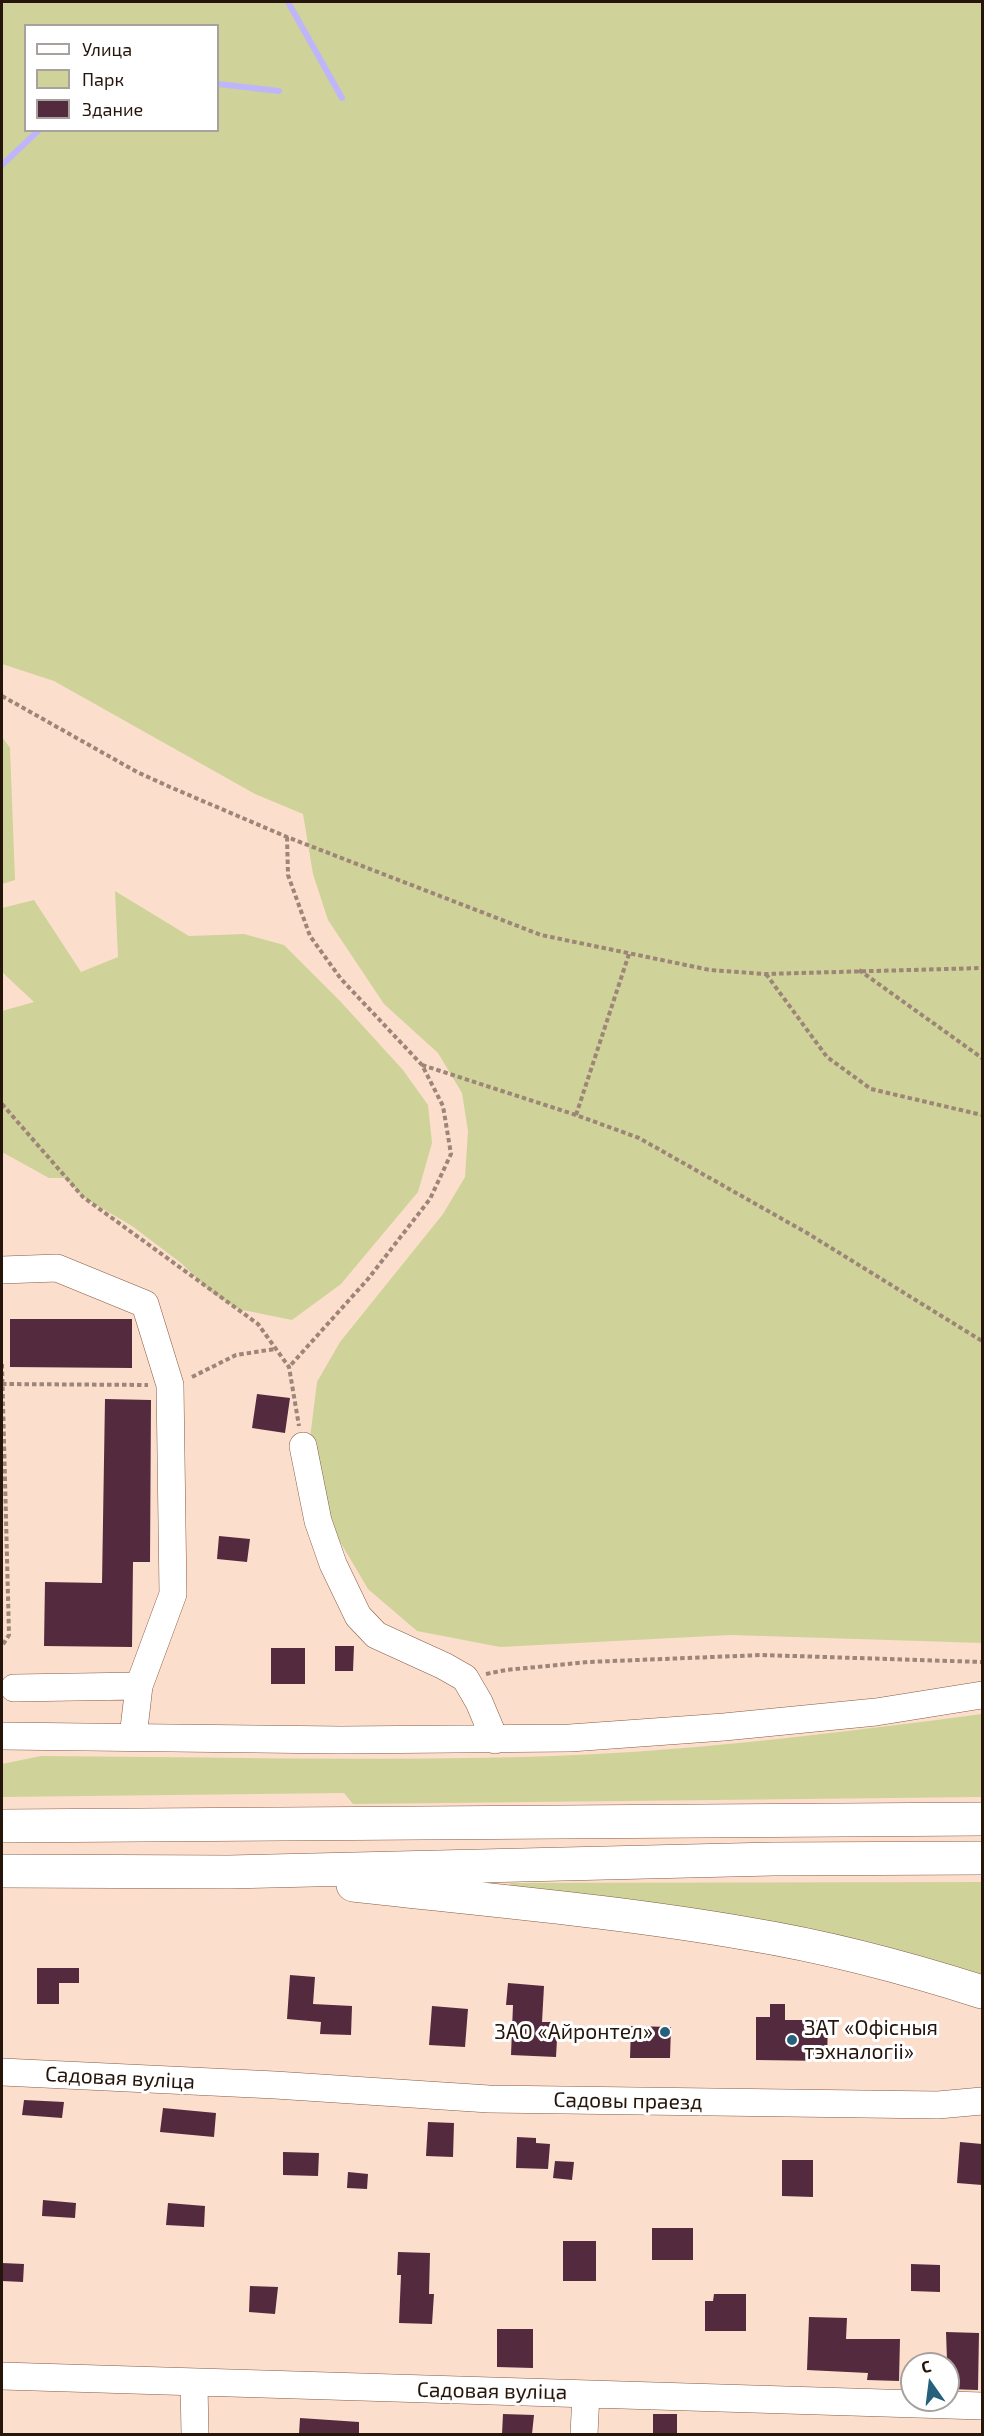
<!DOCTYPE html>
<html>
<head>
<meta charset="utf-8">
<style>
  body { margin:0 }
  #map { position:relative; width:984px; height:2436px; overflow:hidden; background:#fcdecd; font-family:"Exo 2",sans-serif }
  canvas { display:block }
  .frame { position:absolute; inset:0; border:3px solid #26150b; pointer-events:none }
  .legend { position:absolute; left:24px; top:24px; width:195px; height:108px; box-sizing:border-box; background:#fff; border:2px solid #a8a19d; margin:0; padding:8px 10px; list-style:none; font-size:18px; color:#26150b }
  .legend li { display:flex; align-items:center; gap:12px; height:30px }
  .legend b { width:30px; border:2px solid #a8a19d }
  .north { position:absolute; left:900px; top:2352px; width:60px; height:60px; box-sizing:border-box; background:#fff; border:2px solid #a8a19d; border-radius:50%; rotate:346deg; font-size:16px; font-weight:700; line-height:24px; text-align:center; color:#26150b }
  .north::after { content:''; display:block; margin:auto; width:21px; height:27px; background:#27607a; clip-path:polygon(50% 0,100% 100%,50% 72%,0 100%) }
</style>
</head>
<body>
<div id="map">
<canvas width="984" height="2436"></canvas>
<div class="frame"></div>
<ul class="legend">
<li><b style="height:8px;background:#fff"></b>Улица</li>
<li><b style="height:16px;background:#cfd399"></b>Парк</li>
<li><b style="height:16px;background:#542a3e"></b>Здание</li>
</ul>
<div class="north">С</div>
</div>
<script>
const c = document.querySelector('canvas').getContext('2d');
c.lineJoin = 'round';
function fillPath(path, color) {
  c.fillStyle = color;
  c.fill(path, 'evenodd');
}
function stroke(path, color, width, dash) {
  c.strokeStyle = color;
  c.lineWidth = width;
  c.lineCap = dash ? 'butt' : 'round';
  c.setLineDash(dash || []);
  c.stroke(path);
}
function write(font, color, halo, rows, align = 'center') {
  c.font = font + ' "Exo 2",sans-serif';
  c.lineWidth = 6;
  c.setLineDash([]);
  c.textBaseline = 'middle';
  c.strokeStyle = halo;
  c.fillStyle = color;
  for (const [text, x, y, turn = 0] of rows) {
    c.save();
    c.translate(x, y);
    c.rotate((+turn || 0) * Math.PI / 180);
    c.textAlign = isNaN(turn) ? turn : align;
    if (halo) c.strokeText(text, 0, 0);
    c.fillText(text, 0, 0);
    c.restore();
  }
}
fillPath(new Path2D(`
  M2,2H982V1643L731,1635L500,1647L417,1631L368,1589L332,1528L310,1438L317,1382L340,1342L443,1214L465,1177L468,1131L462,1093L438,1053L384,1004L328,920L313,874L303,814L255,794L54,681L2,664ZM26,26H218V130H26Z
  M2,737L10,748L15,880L2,884Z
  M115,891L189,936L244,934L284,945L340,1001L403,1070L428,1105L432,1143L418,1192L341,1284L292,1320L238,1309L211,1292L181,1263L132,1226L83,1197L65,1178H49L2,1152V1011L34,1002L2,972V908L34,900L81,972L118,957Z
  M982,1714V1797L353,1804L344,1793L2,1797V1764L41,1756C202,1757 363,1761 524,1757C678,1753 830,1734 982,1714Z
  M982,1882V1977L514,1890L509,1883Z`), '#cfd399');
stroke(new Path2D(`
  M288,2L342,98
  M218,84L279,91
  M2,165L39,130`), '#bfb5fb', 6);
fillPath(new Path2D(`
  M10,1319H132V1368L10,1367Z
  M257,1394L290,1398L285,1433L252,1428Z
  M105,1399L151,1400L150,1562H133L132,1647L44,1646L45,1582L102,1583Z
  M219,1536L250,1539L247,1562L217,1559Z
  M335,1646H354L353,1671H335Z
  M271,1648H305V1684H271Z
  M37,1968H79V1983H59V2004H37Z
  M290,1975L315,1977L313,2004L352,2006L351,2035L320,2034L321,2022L287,2019Z
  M508,1983L544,1986L542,2022H558L556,2057L511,2055L513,2005H506Z
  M770,2004H785V2020H828L827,2061L756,2060V2017H770Z
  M432,2006L468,2009L465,2047L429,2045Z
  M631,2026L671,2027L670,2058H630Z
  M24,2100L64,2102L62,2118L22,2115Z
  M163,2108L216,2113L214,2137L160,2132Z
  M428,2122L454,2123L453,2157L426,2156Z
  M517,2137L536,2138V2143L550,2144L548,2169L516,2168Z
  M960,2142L982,2144V2185L957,2183Z
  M283,2152L319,2153L318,2176L283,2175Z
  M782,2160H813V2197L782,2196Z
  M555,2161L574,2162L572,2180L553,2178Z
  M348,2172L368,2174L367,2189L347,2188Z
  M43,2200L76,2203L75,2218L42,2216Z
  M168,2203L205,2206L204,2227L166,2225Z
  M652,2228H693V2260H652Z
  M563,2241H596V2281H563Z
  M398,2252L430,2253L429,2294H434L432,2324L399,2323L401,2275H397Z
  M2,2263L24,2264L23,2282L2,2281Z
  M911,2264L940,2265V2292L911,2291Z
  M250,2286L278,2287L275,2314L249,2312Z
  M714,2294H746V2331H705V2301H713Z
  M809,2317L847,2318L846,2339H900L899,2381L867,2380L868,2373L807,2370Z
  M497,2329H533V2368L497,2367Z
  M946,2332L979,2333L978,2390L948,2389Z
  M503,2414L534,2415L532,2434H502Z
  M653,2414H677V2434H653Z
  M300,2418L359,2422V2434H299Z`), '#542a3e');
const minor = new Path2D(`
  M2,1270L57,1268L145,1304L170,1385L173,1594L139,1686L133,1737
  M303,1446L318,1521L333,1564L358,1616L376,1635L444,1666L465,1678L479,1702L495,1740
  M14,1688L139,1686
  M2,1736L341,1740L570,1738L724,1727L876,1712L982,1695
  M2,2072L275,2085L489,2099L938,2105L982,2101
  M2,2376L982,2406
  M194,2384L195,2434
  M584,2434L586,2394`);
const highway = new Path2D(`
  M2,1826L982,1819
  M2,1871L229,1872L773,1859L982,1858
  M353,1885C485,1900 618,1911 749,1934C828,1947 907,1968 982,1992`);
stroke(minor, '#865b42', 28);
stroke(highway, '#865b42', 34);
stroke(new Path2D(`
  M2,696L137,772L170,787L287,837L541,935L710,970L765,974L982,968
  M287,837L288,875L310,936L341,979L422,1065L443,1106L451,1154L430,1199L368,1279L289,1367
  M859,970L982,1058
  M766,974L827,1057L871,1089L982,1115
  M422,1065L576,1115L639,1138L807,1233L982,1341
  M2,1104L83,1197L258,1324L289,1367L299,1426
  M576,1115L629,954
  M2,1364L9,1635L2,1646
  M192,1377L236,1355L275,1349
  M2,1384L148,1385
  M486,1674L506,1670L588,1662L762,1655L982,1662`), '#9d8577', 4, [4.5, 3]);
stroke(minor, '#fff', 27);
stroke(highway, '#fff', 33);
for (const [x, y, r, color] of [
  [665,2032,6,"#27607a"],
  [792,2040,6,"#27607a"]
]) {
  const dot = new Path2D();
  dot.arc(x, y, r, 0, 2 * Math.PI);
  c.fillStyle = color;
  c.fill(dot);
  stroke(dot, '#fff', 2);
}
write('21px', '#26150b', '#fff', [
  ["ЗАТ «Офісныя",804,2028],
  ["тэхналогіі»",804,2052],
  ["ЗАО «Айронтел»",653,2032,"right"]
], 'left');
write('21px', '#26150b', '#fff', [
  ["Садовая вуліца",120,2078,3],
  ["Садовы праезд",628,2101,1],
  ["Садовая вуліца",492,2391,1]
]);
</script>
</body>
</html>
